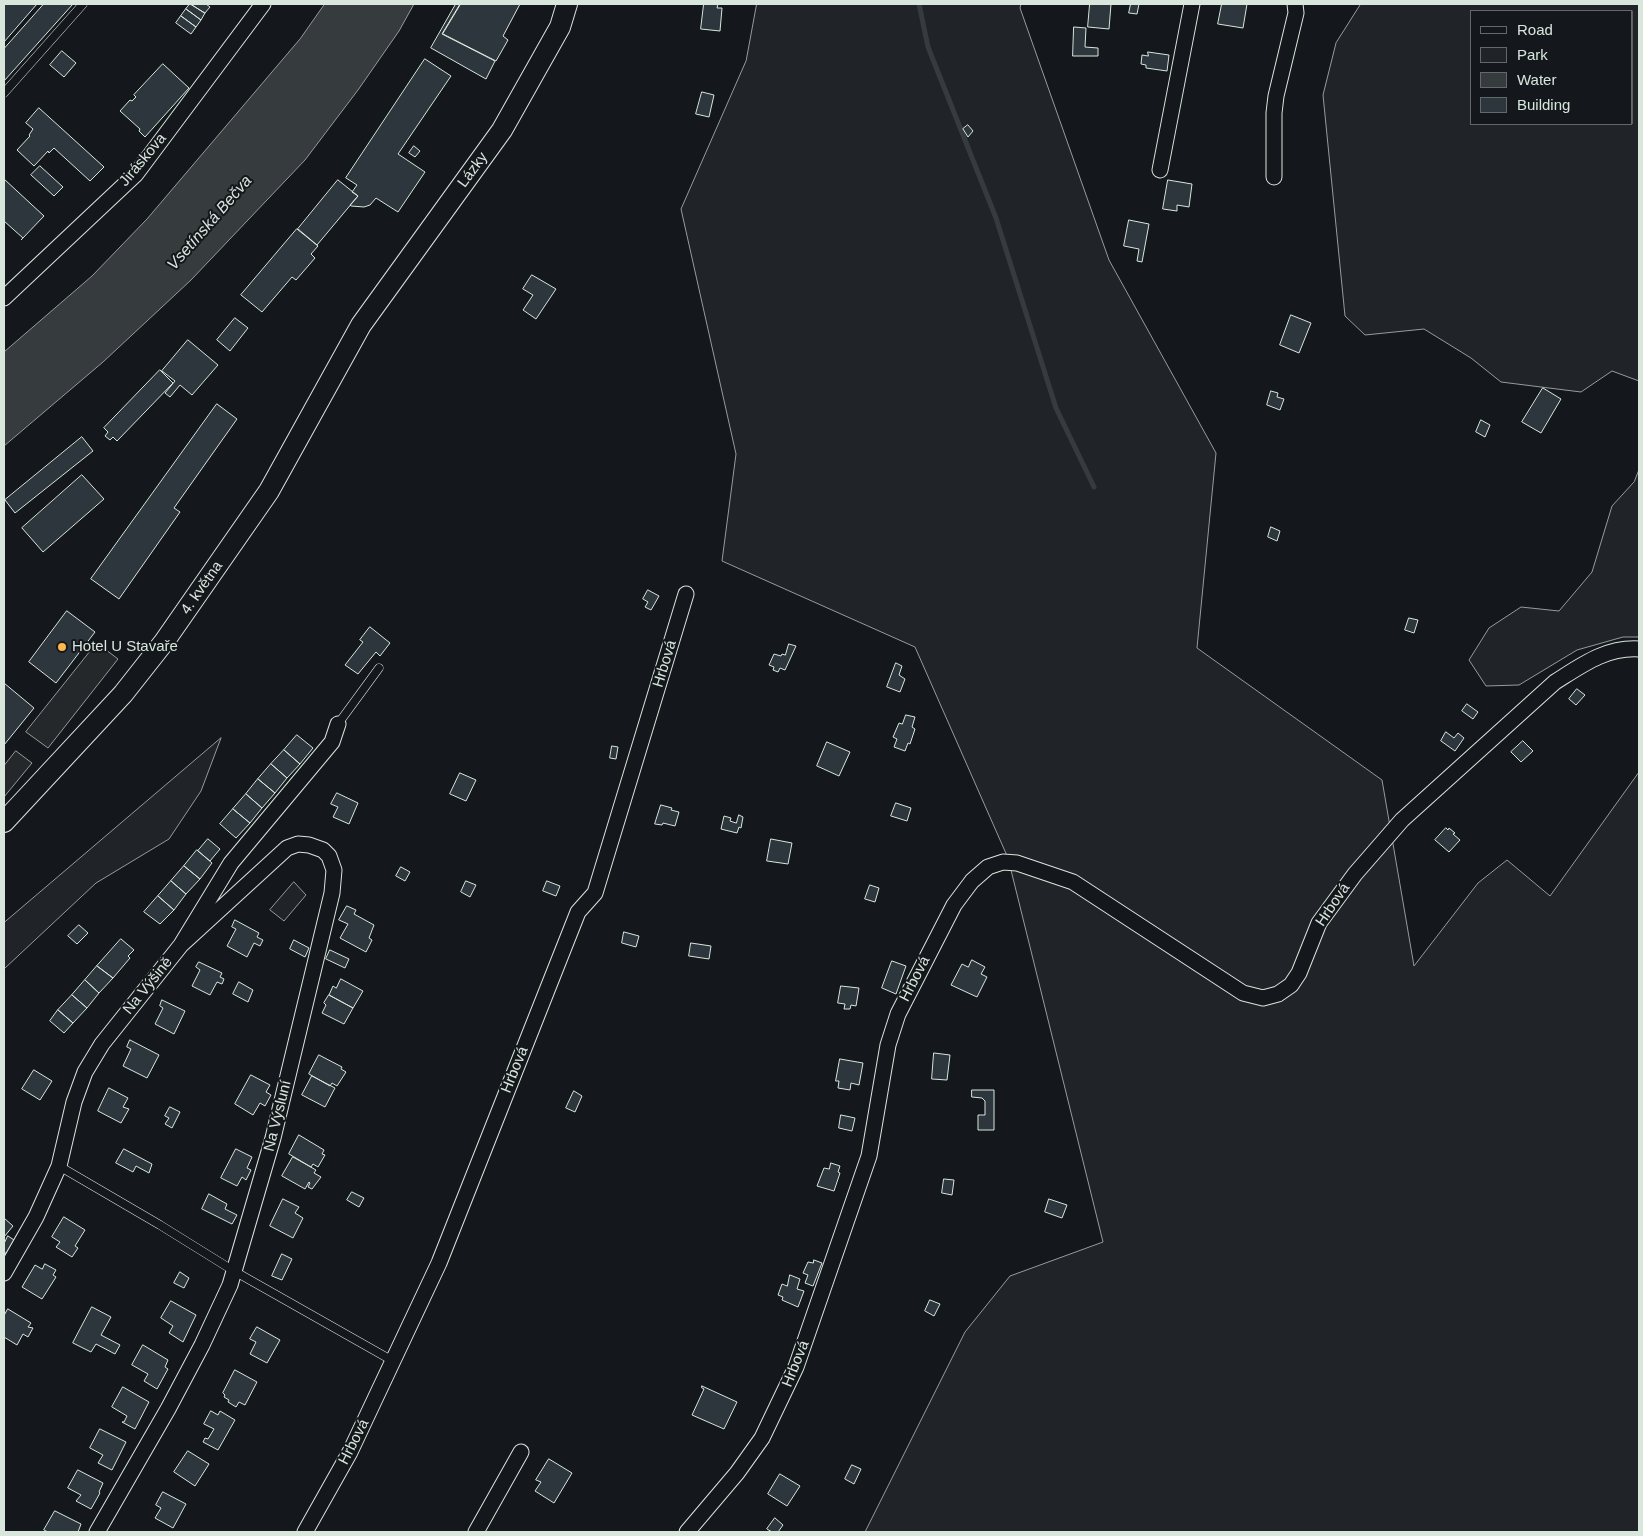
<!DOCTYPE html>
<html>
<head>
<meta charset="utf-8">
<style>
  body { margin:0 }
  #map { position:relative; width:1643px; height:1536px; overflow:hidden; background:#14181c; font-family:Arial,sans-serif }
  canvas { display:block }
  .frame { position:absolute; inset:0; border:5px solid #d8e6dc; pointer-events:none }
  .legend { position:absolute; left:1470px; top:10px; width:162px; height:115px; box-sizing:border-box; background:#14181c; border:1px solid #626a69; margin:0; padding:6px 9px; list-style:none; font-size:15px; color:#d8e6dc }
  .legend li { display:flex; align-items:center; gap:10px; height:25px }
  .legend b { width:25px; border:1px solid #626a69 }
</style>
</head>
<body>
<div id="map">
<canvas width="1643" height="1536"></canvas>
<div class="frame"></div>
<ul class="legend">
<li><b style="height:6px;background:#14181c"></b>Road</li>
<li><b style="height:14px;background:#202428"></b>Park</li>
<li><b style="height:14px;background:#363b3e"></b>Water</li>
<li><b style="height:14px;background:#2c363c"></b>Building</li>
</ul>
</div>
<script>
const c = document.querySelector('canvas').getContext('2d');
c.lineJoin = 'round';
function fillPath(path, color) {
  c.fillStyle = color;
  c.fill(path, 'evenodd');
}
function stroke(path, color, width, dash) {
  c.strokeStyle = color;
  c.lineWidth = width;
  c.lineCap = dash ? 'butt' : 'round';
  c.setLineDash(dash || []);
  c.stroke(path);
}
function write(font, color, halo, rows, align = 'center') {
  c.font = font + ' Arial,sans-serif';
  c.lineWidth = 4;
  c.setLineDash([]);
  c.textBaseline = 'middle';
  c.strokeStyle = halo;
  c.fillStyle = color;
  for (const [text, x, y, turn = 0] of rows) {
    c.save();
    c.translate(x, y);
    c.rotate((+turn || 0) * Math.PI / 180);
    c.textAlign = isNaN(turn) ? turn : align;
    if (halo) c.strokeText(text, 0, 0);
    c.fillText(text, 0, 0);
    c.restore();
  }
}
const green = new Path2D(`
  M757,4H1021L1020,8L1109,260L1216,453L1197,648L1382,780L1414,966L1478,883L1507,860L1550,896L1639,772V1532H865L965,1332L1010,1276L1103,1242L1008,858L915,647L722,561L736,454L681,209L746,61Z
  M1361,4H1639V381L1612,371L1581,392L1501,382L1471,358L1424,329L1365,335L1345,316L1323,95L1336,43ZM1632,11V124H1472V11Z
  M1639,470V637H1623L1577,650L1519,685L1486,686L1469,660L1489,628L1521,607L1559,611L1592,572L1612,506L1634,482Z
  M221,738L201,791L169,839L96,883L4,969V923Z
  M294,882L306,895L284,921L270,910Z`);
fillPath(green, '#202428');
stroke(green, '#939e99', 1);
const parking = new Path2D(`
  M97,643L118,659L48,748L26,732Z
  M16,751L32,763L4,797V766Z`);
fillPath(parking, '#24282b');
stroke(parking, '#939e99', 1);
const water = new Path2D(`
  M325,4H414L399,31L358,90L305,160L191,280L103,362L4,446V352L92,276L147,219L300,39Z`);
fillPath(water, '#363b3e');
stroke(water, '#939e99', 1);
stroke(new Path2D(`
  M919,4L928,47L996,218L1056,408L1094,487`), '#363b3e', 5);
const building = new Path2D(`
  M4,4H37L4,42Z
  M44,4H73L4,81V49Z
  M190,4L205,13L201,20L186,9Z
  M191,4H206L210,7L205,13Z
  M456,4H460L442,34L495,61L486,79L431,48Z
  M461,4H520L503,36L508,40L496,61L443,34Z
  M704,4H718L717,8H722L720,31L701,29Z
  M1090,4H1111L1109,29L1088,27Z
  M1131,4H1139L1137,14L1129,13Z
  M1222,4H1247L1243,28L1218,24Z
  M186,9L201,20L196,27L181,16Z
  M181,16L196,27L191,34L176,23Z
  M1074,27L1086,28L1085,47L1098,48V56H1073Z
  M62,51L76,63L64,77L50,65Z
  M1148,52L1169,55L1167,71L1146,68V65L1141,64L1142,55L1148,56Z
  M425,59L451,76L398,154L425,172L398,212L376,198L370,205L364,207L351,206L350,205L358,196L352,192L357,185L346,178Z
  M163,64L189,88L145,137L139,131L140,129L120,111L130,100L132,101L136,97L134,95Z
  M702,92L714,95L709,117L696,114Z
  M39,108L104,167L90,181L54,148L49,153L48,151L34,166L17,150L30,136L29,135L33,129L26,123Z
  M968,125L973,131L968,137L963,129Z
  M414,146L420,151L415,157L409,153Z
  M40,166L63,187L54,196L31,175Z
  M4,179L44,216L21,240L23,238L4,221Z
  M338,180L358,196L317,245L298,229Z
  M1168,180L1192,184L1189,207L1177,205V211L1163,209Z
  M1129,220L1149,224L1142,262L1137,261L1139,249L1124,246Z
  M297,229L318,246L311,254L315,258L296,280L292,277L262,312L241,295Z
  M532,275L556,289L536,319L523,310L533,295L523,289Z
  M1291,315L1311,323L1299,353L1280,345Z
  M235,318L248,328L230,351L217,340Z
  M188,340L218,365L192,395L180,385L170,397L165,393L175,381L162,371Z
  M160,370L173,383L117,441L113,437L110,440L105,436L108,432L104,428Z
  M1543,388L1561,399L1541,433L1522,422Z
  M1271,391L1278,393L1277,397L1284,399L1280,410L1267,405Z
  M217,404L237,419L174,508L180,512L119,599L91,579Z
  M1481,420L1490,425L1485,437L1476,432Z
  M82,437L93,451L15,513L5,500Z
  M82,475L104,499L43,552L22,528Z
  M1271,527L1280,531L1277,541L1268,537Z
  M648,590L659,596L651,610L645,607L648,602L643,599Z
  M67,611L95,632L56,683L29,662Z
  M1409,618L1418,620L1414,633L1405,630Z
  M370,627L390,643L380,656L376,652L358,674L345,665L363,642L360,640Z
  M789,644L796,646L785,670L780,668L778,672L773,670L774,667L769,665L774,654L781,656L782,654L785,655Z
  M896,663L902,666L899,675L905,679L900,692L887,687Z
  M4,683L34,708L4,745Z
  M1577,689L1585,695L1576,705L1569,699Z
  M1467,704L1478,712L1473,719L1462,711Z
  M906,715L915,717L912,727L915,729L910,744L908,743L905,751L894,747L897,739L893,737L899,723L902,724Z
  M1446,732L1454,738L1458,733L1464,738L1455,751L1441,741Z
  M297,735L313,748L300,764L284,750Z
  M1523,741L1533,751L1521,762L1511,752Z
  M827,742L850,752L839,776L817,766Z
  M612,746L618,747L616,759L610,758Z
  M284,750L300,764L287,778L271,764Z
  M271,764L287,778L275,793L258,779Z
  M460,773L476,780L466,801L450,794Z
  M258,779L275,793L262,808L246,794Z
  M337,793L358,803L349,824L333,817L338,807L331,804Z
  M246,794L262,808L250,823L233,809Z
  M896,803L911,808L907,821L891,816Z
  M661,805L672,808L671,810L679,812L675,826L663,823L662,825L655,824Z
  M233,809L250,823L236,838L220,824Z
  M739,815L743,817L741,828L739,827L737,833L721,829L724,816L731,818L730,821L736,823Z
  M1446,828L1448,830L1449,828L1455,833L1453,834L1460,840L1449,852L1435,840Z
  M208,839L220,849L210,861L198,851Z
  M771,839L792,843L788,864L767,861Z
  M197,850L212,863L200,879L184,866Z
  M184,866L200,879L186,894L171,881Z
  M401,867L410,872L405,881L396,876Z
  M171,881L186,894L174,910L158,896Z
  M466,881L476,885L470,897L461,892Z
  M547,881L560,886L556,896L543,891Z
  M870,885L879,888L875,902L865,899Z
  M158,896L174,910L160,924L144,912Z
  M347,906L356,910L354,914L374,925L369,938L372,940L366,952L340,938L348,924L339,920Z
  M235,920L259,933L257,937L263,940L260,946L254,943L247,957L227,946L236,929L232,927Z
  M79,925L88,933L77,944L68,936Z
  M624,932L639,936L636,947L622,943Z
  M121,939L134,950L128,956L130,958L113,978L97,966Z
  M294,940L309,948L305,957L290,949Z
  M691,943L711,946L709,959L689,956Z
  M330,950L349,959L345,968L326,959Z
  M972,960L985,967L981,974L987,977L977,997L951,985L962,964L968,967Z
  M892,961L906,966L896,994L882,988Z
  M199,962L222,973L220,977L224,979L222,984L217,982L210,995L192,986L200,970L196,967Z
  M97,966L113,978L99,993L85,980Z
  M341,979L363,991L353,1008L329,995L333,986L336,988Z
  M85,980L99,993L87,1008L72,995Z
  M239,982L253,990L248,1002L233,994Z
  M841,986L859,988L856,1006L851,1005L850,1009H844L845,1004L838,1003Z
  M72,995L87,1008L73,1023L58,1010Z
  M329,995L353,1008L344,1024L322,1013L326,1005L324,1003Z
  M162,1000L185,1011L174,1034L155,1024L163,1008L160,1006Z
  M58,1010L73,1023L64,1033L50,1021Z
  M130,1040L159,1055L147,1078L123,1066L131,1049L127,1047Z
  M934,1053L950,1055L947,1080L932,1079Z
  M319,1055L342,1067L341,1069L346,1072L337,1086L332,1083L330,1086L309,1074Z
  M840,1059L863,1063L859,1085L851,1083L850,1090L838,1088L839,1081H836Z
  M34,1070L52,1081L40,1100L22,1089Z
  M251,1075L270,1085L266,1092L271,1095L265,1106L260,1103L253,1115L235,1104Z
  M312,1076L335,1088L325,1107L302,1095Z
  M109,1088L128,1098L123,1107L129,1109L121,1123L98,1111Z
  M972,1090H994V1130H978V1115H985V1101L982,1098L972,1097Z
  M574,1091L582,1096L575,1112L566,1108Z
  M170,1107L180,1112L172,1128L165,1124L169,1118L165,1116Z
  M841,1115L855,1118L852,1131L839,1128Z
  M299,1135L324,1150L322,1154L325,1155L318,1167L313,1164L311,1167L289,1154Z
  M124,1149L152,1164L149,1173L136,1166L133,1172L116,1163Z
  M236,1149L252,1157L247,1168L251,1170L246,1180L242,1177L237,1186L221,1178Z
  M293,1157L316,1170L314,1173L321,1177L312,1189L308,1187L310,1183L309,1182L305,1189L282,1176Z
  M831,1163L840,1166L838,1172L840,1173L834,1191L817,1186L824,1168L829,1169Z
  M944,1179L954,1180L952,1195L942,1193Z
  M352,1192L364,1198L359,1207L347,1200Z
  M209,1194L227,1204L225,1209L237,1215L232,1224L202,1209Z
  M283,1199L299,1207L295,1213L303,1218L293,1238L270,1226Z
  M1049,1199L1067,1205L1062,1218L1045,1212Z
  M64,1217L85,1230L75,1246L78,1248L72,1257L56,1247L60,1242L52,1237Z
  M4,1218L13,1226L4,1237Z
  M8,1236L14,1240L7,1254L4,1252V1244Z
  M282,1254L292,1259L282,1280L272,1276Z
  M814,1260L822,1263L813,1286L805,1283L808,1275L803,1273L808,1262L813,1263Z
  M45,1264L56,1270L53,1275L56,1277L42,1299L22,1287L35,1265L42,1269Z
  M180,1272L189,1278L184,1288L174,1283Z
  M790,1275L800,1279L797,1289L804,1291L798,1307L782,1300L783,1297L778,1295L782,1284L787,1286Z
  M930,1300L940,1304L934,1316L925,1311Z
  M171,1301L196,1315L183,1342L169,1333L173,1326L161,1318Z
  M92,1307L111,1317L101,1335L120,1345L115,1354L96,1344L91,1352L73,1343Z
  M8,1309L31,1323L28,1327L33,1328L28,1337L23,1334L17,1345L4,1337V1316Z
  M257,1327L280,1340L267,1363L250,1354L256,1342L250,1339Z
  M143,1345L168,1360L165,1367L168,1369L157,1389L144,1381L148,1374L132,1365Z
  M235,1370L257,1382L245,1405L239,1402L236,1407L228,1402L229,1400L224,1397L225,1395L223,1393Z
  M702,1386L737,1402L724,1429L692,1415L704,1389L702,1388Z
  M123,1387L149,1402L135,1429L122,1422H124L127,1416L112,1407Z
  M211,1411L218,1415L220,1411L235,1420L218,1450L203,1442L205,1438L208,1439L214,1429L204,1424Z
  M100,1429L126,1442L112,1470L98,1463L103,1455L90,1448Z
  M188,1451L209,1464L195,1486L174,1472Z
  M549,1459L572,1473L554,1503L535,1491L541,1482L536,1480Z
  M852,1465L861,1469L854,1484L845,1479Z
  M78,1470L103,1483L99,1492L100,1493L91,1509L76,1501L81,1495L68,1488Z
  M780,1474L800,1486L787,1506L768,1494Z
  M163,1492L186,1504L173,1528L155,1518L161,1508L156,1505Z
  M55,1511L81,1524L78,1532H48L44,1530Z
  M775,1518L783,1525L778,1532H772L767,1529Z`);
fillPath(building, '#2c363c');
stroke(building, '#d8e6dc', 1);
const service = new Path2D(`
  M4,93L83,4
  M338,724L379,668
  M59,1166L160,1225L234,1271L393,1361`);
const minor = new Path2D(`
  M1160,170L1192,4
  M1274,177V113L1276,96L1296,13L1295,4
  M4,298L136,174L263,4
  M4,1273L36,1217L59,1166L74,1102L85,1072L102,1044L181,945L231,863L332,742L338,724
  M97,1532L168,1409L202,1345L230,1285L273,1138L332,893L334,870L329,856L323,850L309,845L298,844L287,848L181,945
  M305,1532L350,1452L439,1263L578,912L595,893L686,594
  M476,1532L521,1452
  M687,1532L737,1473L762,1438L796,1367L869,1156L888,1045L898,1014L954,905L972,881L988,867L1003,862L1017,863L1073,882L1243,993L1263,998L1278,994L1291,985L1299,973L1319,923L1355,874L1402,820L1555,682C1582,665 1606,647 1639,649`);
const tertiary = new Path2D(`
  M4,822L123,694L164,642L269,491L361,325L502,130L560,27L567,4`);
stroke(service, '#d8e6dc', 9);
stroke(minor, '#d8e6dc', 17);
stroke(tertiary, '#d8e6dc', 22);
stroke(service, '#14181c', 8);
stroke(minor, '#14181c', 15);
stroke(tertiary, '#14181c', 20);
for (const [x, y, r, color] of [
  [62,647,5,"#ffb74d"]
]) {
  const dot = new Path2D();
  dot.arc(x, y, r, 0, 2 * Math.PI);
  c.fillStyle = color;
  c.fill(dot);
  stroke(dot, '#14181c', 2);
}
write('15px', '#d8e6dc', '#14181c', [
  ["Jiráskova",143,160,-50],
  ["Lázky",473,170,-54],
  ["4. května",202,588,-55],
  ["Hrbová",665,664,-73],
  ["Hrbová",1333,905,-56],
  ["Hrbová",915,979,-63],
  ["Na Výšině",148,986,-51],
  ["Hrbová",515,1070,-68],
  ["Na Výsluní",278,1116,-76],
  ["Hrbová",796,1364,-68],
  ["Hrbová",354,1442,-63]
]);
write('15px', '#d8e6dc', '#14181c', [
  ["Hotel U Stavaře",72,647]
], 'left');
write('italic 16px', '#d8e6dc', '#14181c', [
  ["Vsetínská Bečva",210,223,-49]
]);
</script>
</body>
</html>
